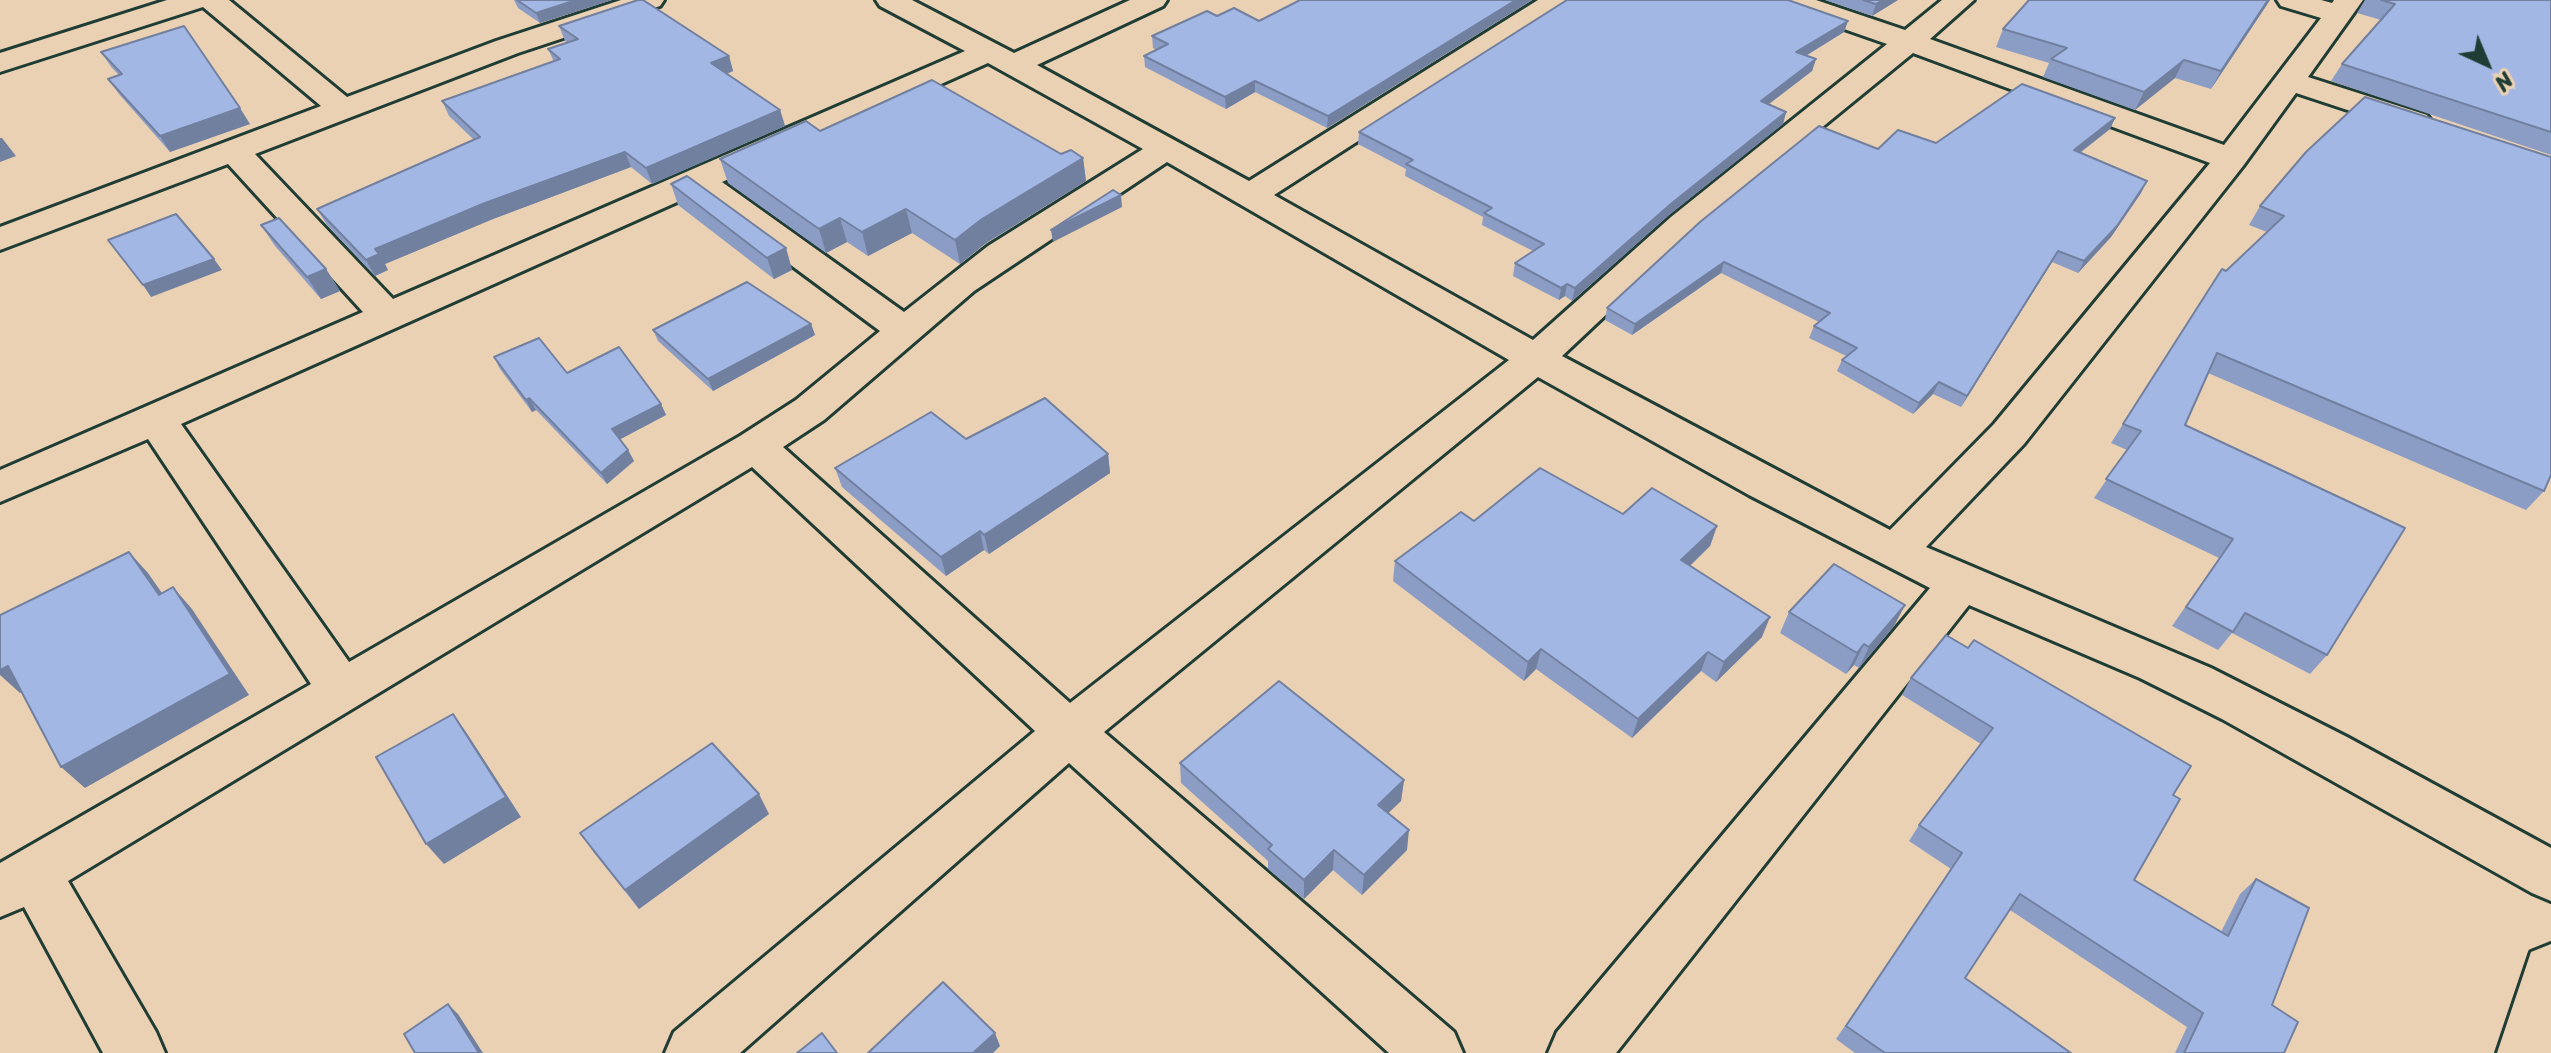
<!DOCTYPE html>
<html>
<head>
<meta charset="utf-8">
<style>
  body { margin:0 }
  #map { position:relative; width:2551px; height:1053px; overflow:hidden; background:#ebd1b3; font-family:Sriracha,sans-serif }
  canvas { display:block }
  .north { position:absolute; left:2447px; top:24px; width:80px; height:80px; -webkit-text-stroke:6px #ebd1b3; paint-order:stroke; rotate:136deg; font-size:22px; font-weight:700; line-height:32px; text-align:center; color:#1f3d34 }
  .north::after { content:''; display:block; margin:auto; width:28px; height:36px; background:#1f3d34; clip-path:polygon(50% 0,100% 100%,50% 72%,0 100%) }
</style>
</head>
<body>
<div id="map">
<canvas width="2551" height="1053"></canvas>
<div class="north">N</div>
</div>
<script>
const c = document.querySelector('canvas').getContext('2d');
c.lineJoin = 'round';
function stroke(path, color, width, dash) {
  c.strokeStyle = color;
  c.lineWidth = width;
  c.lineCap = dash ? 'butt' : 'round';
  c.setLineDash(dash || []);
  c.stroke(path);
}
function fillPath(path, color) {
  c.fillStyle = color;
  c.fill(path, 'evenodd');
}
const street = new Path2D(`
  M167,0H229L347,97L496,41L621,0H664L660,6L518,53L255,154L393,299L965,51L880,6L876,0H912L1014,53L1130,0H1167L1163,6L1037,65L1249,181L1538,0H1572L1568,6L1274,195L1533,340L1671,217L1887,44L1778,6L1774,0H1816L1905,30L1942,0H1974L1930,39L2224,145L2321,18L2281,6L2277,0H2321L2332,3L2334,0H2363L2308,77L2427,115L2432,122L2427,129L2416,132L2405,129L2296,93L2243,166L2024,444L1926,547L2211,668L2347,737L2551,848V901L2532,893L2222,719L2140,678L1969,605L1616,1053H1548L1557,1032L1930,588L1749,495L1538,377L1104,732L1454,1032L1463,1053H1389L1069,763L740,1053H665L674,1032L1035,731L752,467L68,881L156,1032L165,1053H103L24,907L0,917V863L311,684L148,439L0,502V470L363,312L228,164L0,250V227L321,106L203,7L0,72V53ZM1913,53L2210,163L1994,424L1890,530L1562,356L1695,231ZM988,63L1143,149L988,246L904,312L722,182ZM1167,162L1509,360L1070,703L783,447L824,420L974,291ZM695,194L880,331L796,400L740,436L349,662L181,424Z
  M2551,944V1053H2497L2531,952Z`);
stroke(street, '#1f3d34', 6);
fillPath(street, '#ebd1b3');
fillPath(new Path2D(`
  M514,0H612L540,23L518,8Z
  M1532,0L1327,128L1255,92L1226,109L1145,67L1144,56L1157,50L1153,48L1152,36L1217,16L1259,21Z
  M1825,0H1898L1872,16Z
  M2029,0H2270L2211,89L2175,78L2135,110L2043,77L2049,63L1996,47L2003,29Z
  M2365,0H2551V155L2331,81L2342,64L2381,20L2357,13Z
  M1848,21L1844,32L1806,56L1816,59L1812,71L1769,104L1786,112L1783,124L1669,215L1572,301L1565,296L1559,300L1513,276L1515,263L1533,251L1482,225L1483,217L1405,176L1406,169L1358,144L1359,132Z
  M559,26L729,56L733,71L727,74L780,110L785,126L652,184L631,167L493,219L385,264L388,270L375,276L327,225L317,209L474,140L449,116L442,101L554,62L548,49L567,42L565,41Z
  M101,52L250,124L170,152L119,94L108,79L119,75L112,68Z
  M2115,118L2110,129L2080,153L2141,193L2111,237L2078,273L2052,262L1961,407L1933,394L1913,414L1837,371L1842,360L1846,356L1809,338L1814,326L1819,322L1721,273L1632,335L1605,320L1607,308L1878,149L1936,143Z
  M820,131L1061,154L1083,158L1086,181L986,243L960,264L912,233L868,256L847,242L826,253L728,183L720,159Z
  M2551,157L2544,491L2526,510L2208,373L2185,425L2327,655L2310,674L2232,633L2218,650L2172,626L2219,558L2094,498L2127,450L2111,443L2123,424L2226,271L2267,232L2249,225L2260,206Z
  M671,184L786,248L792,270L774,279L678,205Z
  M261,225L326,269L340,291L321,299L275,246Z
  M811,324L815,335L713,391L658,341L653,330Z
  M494,357L567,373L661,404L666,415L620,439L628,450L634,461L607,484L536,410L532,412L500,369Z
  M966,439L1108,454L1110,473L989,554L984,550L946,576L842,487L835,468Z
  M1623,514L1717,526L1710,546L1690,566L1762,637L1716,682L1701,671L1632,738L1536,669L1524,681L1393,581L1395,561L1474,521Z
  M1905,605L1894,626L1859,668L1854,665L1846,674L1780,633L1789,612Z
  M1911,678L2173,795L2134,880L2221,932L2240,894L2256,879L2272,1005L2284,1053H2175L2187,1027L2010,910L1965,978L2071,1053H1855L1836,1039L1951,869L1909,841L1919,825L1981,744L1902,695Z
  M1180,763L1404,780L1401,801L1388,813L1407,850L1362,895L1333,870L1304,899L1268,869V861L1181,783Z
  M769,814L639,909L594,853L580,833Z`), '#8c9dc5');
fillPath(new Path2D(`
  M576,0H612L540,23L536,13Z
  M1516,0H1532L1327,128L1328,116Z
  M1883,0H1898L1872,16L1876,4Z
  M2268,0H2270L2211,89L2221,71Z
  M1848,21L1844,32L1792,64L1796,52Z
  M729,56L733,71L716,78L711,63Z
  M1816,59L1812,71L1757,113L1761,101Z
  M2184,60L2175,78L2135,110L2144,92Z
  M1255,81V92L1226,109L1225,97Z
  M240,108L250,124L170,152L160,136Z
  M780,110L785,126L652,184L646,168Z
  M1786,112L1783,124L1669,215L1572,301L1575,288L1672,203Z
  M2115,118L2110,129L2069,161L2074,150Z
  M0,138H2L16,156L0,162Z
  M625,152L631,167L493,219L385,264L388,270L375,276L366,260L375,249L485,203Z
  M1083,158L1086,181L986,243L960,264L955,240L982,219Z
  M2147,181L2141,193L2111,237L2078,273L2084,261Z
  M1121,195L1122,207L1053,242L1051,230Z
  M906,209L912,233L868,256L862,232Z
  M840,218L847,242L826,253L819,229Z
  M786,248L792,270L774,279L767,258Z
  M2058,251L2052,262L1961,407L1967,396Z
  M214,259L222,270L151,297L143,285Z
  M1724,262L1721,273L1632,335L1635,324Z
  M326,269L340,291L321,299L307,277Z
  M1567,284L1565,296L1559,300L1561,288Z
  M811,324L815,335L713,391L708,379Z
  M1939,382L1933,394L1913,414L1919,403Z
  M529,398L536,410L532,412L526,400Z
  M661,404L666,415L617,441L612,429Z
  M628,450L634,461L607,484L601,473Z
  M1108,454L1110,473L989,554L984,535Z
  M1717,526L1710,546L1675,580L1681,560Z
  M980,531L984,550L946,576L941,557Z
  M129,552L148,573L178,616L159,595Z
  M173,587L192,609L249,695L85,788L61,767Z
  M1905,605L1894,626L1859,668L1869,647Z
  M1770,617L1762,637L1716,682L1724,662Z
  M1864,644L1854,665L1846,674L1857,653Z
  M1541,649L1536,669L1524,681L1528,662Z
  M1708,652L1701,671L1632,738L1638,719Z
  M8,666L31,687L20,693L0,675V670Z
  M453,714L468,735L521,817L444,864L426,844Z
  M1404,780L1401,801L1376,825L1378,805Z
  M759,794L769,814L639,909L625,890Z
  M1409,830L1407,850L1362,895L1364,875Z
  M1334,850L1333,870L1304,899V880Z
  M448,1004L458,1014L483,1053H479Z
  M995,1033L1000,1046L993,1053H973Z`), '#7280a0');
const building = new Path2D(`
  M517,0H576L536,13Z
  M638,0H643L729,56L711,63L780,110L646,168L625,152L485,203L375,249L379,254L366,260L317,209L480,137L442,101L560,59L548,49L578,39L559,26Z
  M1300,0H1516L1328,116L1255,81L1225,97L1144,56L1168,44L1152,36L1207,11L1217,16L1234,8L1259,21Z
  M1567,0H1788L1848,21L1796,52L1816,59L1761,101L1786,112L1672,203L1575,288L1567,284L1561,288L1515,263L1544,244L1484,213L1492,208L1406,164L1413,160L1359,132Z
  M1863,0H1883L1876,4Z
  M2029,0H2268L2221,71L2184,60L2144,92L2051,59L2067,48L2003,29Z
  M2381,0H2551V132L2342,64L2395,4Z
  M184,26L240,108L160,136L108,79L122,74L101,52Z
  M932,80L1061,154L1071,150L1083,158L982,219L955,240L906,209L862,232L840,218L819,229L720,159L806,121L820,131Z
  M2022,84L2115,118L2074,150L2147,181L2117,226L2084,261L2058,251L1967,396L1939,382L1919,403L1842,360L1857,348L1814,326L1830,313L1724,262L1635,324L1607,308L1700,222L1819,126L1878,149L1898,130L1936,143Z
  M2365,97L2551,157V475L2544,491L2217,353L2185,425L2405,528L2327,655L2245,613L2233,632L2186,607L2233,539L2106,479L2141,431L2123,424L2222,269L2226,271L2284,216L2260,206L2306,152Z
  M687,176L786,248L767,258L671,184Z
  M1113,190L1121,195L1051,230Z
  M176,214L214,259L143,285L108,240Z
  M279,218L326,269L307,277L261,225Z
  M747,282L811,324L708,379L653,330Z
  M539,338L567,373L619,347L661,404L612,429L628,450L601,473L529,398L526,400L494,357Z
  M1045,398L1108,454L984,535L980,531L941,557L835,468L931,412L966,439Z
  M1540,468L1623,514L1652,488L1717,526L1681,560L1770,617L1724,662L1708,652L1638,719L1541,649L1528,662L1395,561L1461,512L1474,521Z
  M129,552L159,595L173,587L230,674L61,767L8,666L0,670V615Z
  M1834,564L1905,605L1869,647L1864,644L1857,653L1789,612Z
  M1946,635L1968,648L1974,640L2191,766L2173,795L2180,799L2134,880L2228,936L2256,879L2309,908L2272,1005L2298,1022L2284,1053H2184L2203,1013L2020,894L1965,978L2071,1053H1885L1846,1026L1962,853L1919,825L1993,728L1911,678Z
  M1279,681L1404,780L1378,805L1409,830L1364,875L1334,850L1304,880L1268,849L1272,845L1180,763Z
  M453,714L506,797L426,844L376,757Z
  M712,743L759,794L625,890L580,833Z
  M943,982L995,1033L973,1053H868Z
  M448,1004L479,1053H415L404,1034Z
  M822,1033L837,1053H797Z`);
fillPath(building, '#a3b7e5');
stroke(building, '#7280a0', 2);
</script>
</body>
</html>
